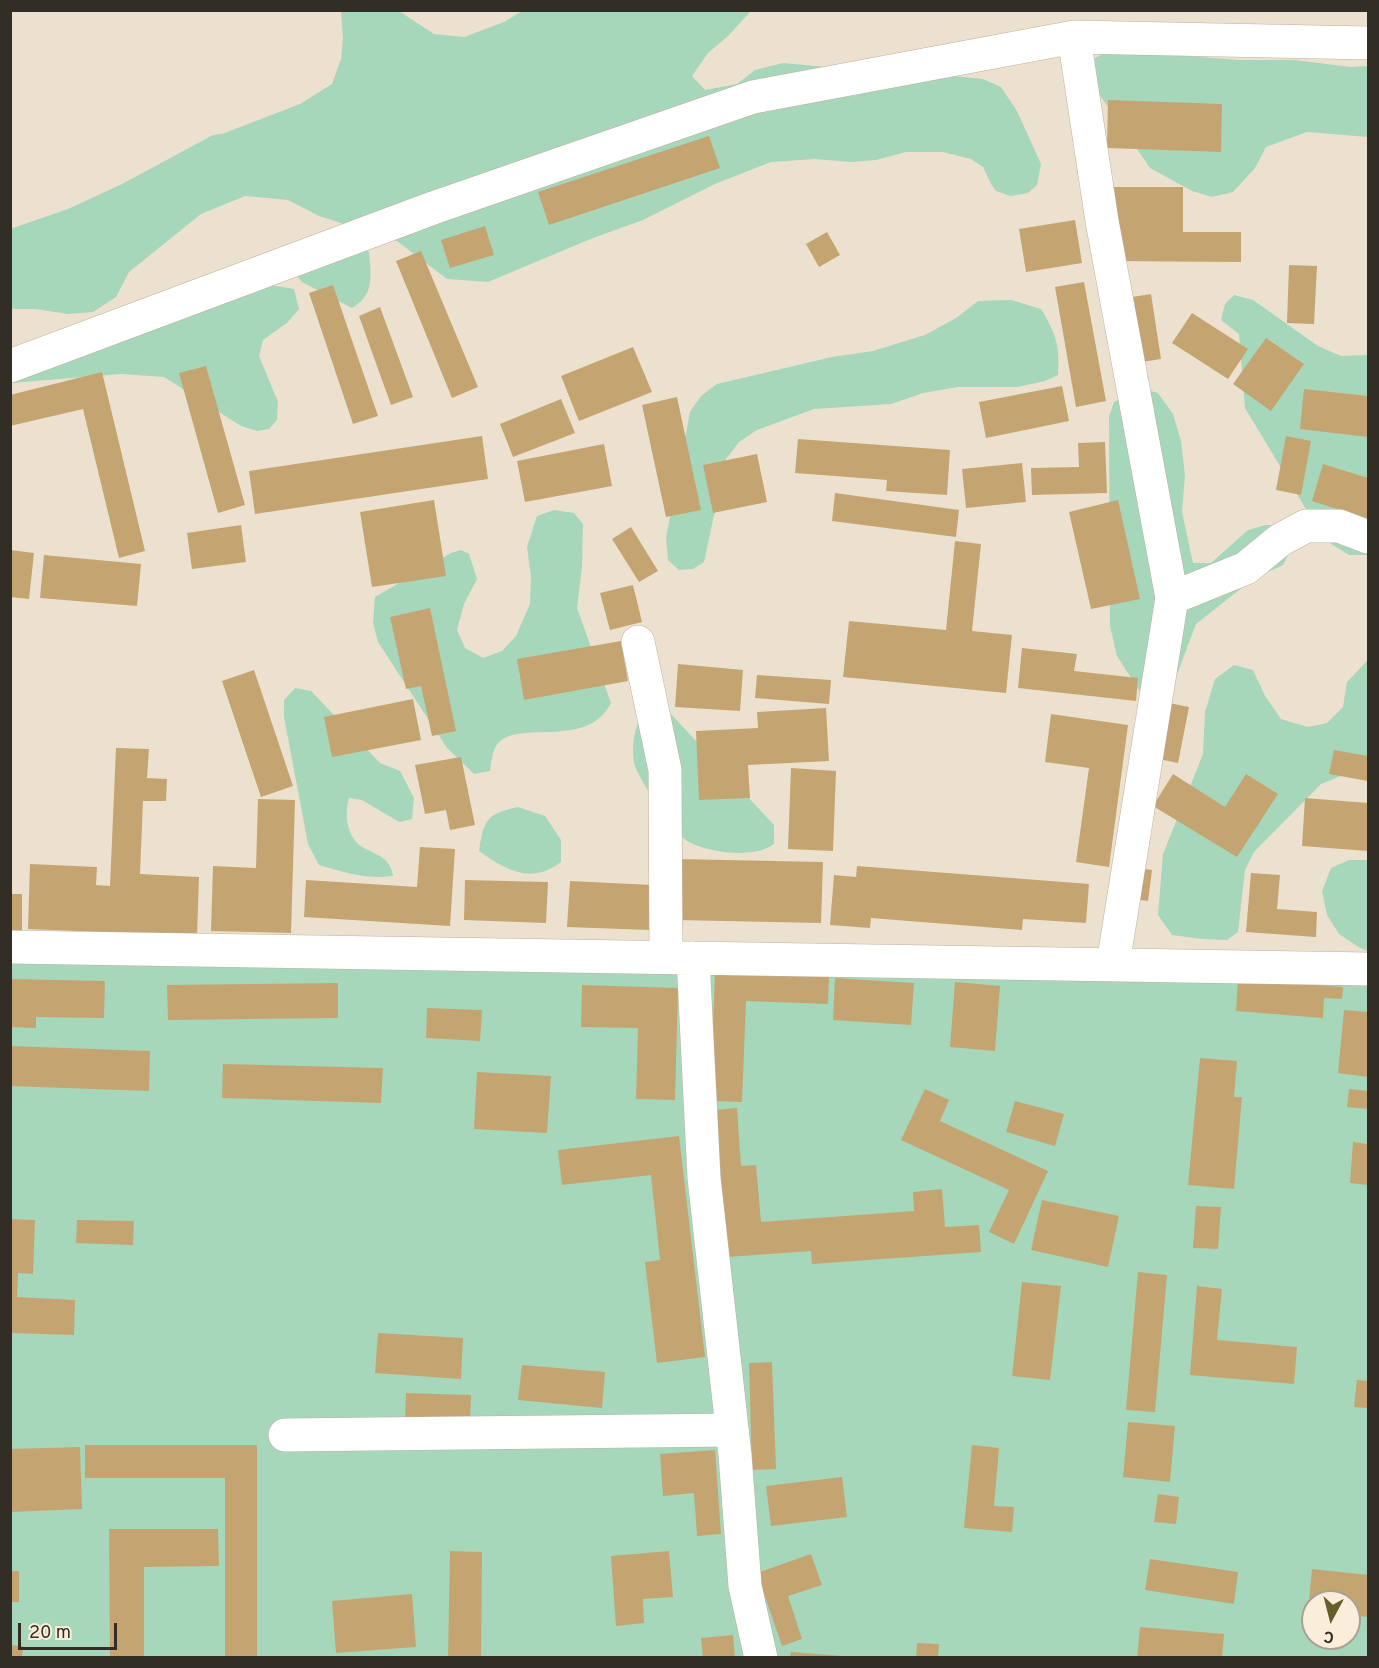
<!DOCTYPE html>
<html>
<head>
<meta charset="utf-8">
<style>
  body { margin:0 }
  #map { position:relative; width:1379px; height:1668px; overflow:hidden; background:#ece1ce; font-family:Overpass,sans-serif }
  canvas { display:block }
  .frame { position:absolute; inset:0; border:12px solid #322e26; pointer-events:none }
  .north { position:absolute; left:1301px; top:1590px; width:60px; height:60px; box-sizing:border-box; background:#faeedb; border:2px solid #aaa193; border-radius:50%; rotate:187deg; font-size:16px; font-weight:700; line-height:24px; text-align:center; color:#322e26 }
  .north::after { content:''; display:block; margin:auto; width:21px; height:27px; background:#665e2a; clip-path:polygon(50% 0,100% 100%,50% 72%,0 100%) }
  .scale { position:absolute; left:18px; top:1623px; width:99px; height:27px; box-sizing:border-box; border:3px solid #322e26; border-top:0; padding-left:8px; font-size:18px; line-height:21px; white-space:nowrap; color:#322e26; -webkit-text-stroke:4px #faeedb; paint-order:stroke }
</style>
</head>
<body>
<div id="map">
<canvas width="1379" height="1668"></canvas>
<div class="frame"></div>
<div class="north">С</div>
<div class="scale">20 m</div>
</div>
<script>
const c = document.querySelector('canvas').getContext('2d');
c.lineJoin = 'round';
function fillPath(path, color) {
  c.fillStyle = color;
  c.fill(path, 'evenodd');
}
function stroke(path, color, width, dash) {
  c.strokeStyle = color;
  c.lineWidth = width;
  c.lineCap = dash ? 'butt' : 'round';
  c.setLineDash(dash || []);
  c.stroke(path);
}
fillPath(new Path2D(`
  M341,11H399L434,34L464,37L504,22L522,11H751L728,36L708,53L692,76L705,90L737,84L755,70L783,63L826,67L924,73L983,79L1001,87L1017,111L1041,164L1037,185L1028,193L1010,196L996,191L991,184L983,167L971,159L943,152H906L876,160L851,162L815,159L771,162L715,184L643,220L593,238L488,282L447,279L397,241L319,216L288,200L245,196L201,214L129,272L116,297L93,312L68,314L36,309H11L10,229L68,209L122,184L213,135L222,134L300,104L332,84L341,59L343,39Z
  M1110,50L1239,60H1295L1350,67L1368,66V137L1307,132L1266,147L1255,168L1233,192L1212,197L1192,191L1150,168L1090,81V61Z
  M357,245L369,252C371,275 375,295 352,308L302,282L292,270Z
  M271,285L294,289L299,309L287,323L263,340L259,356L278,402L277,420L269,429L257,431L241,426L164,377L121,374L11,383L10,356Z
  M1234,295L1253,300L1318,346L1341,356L1368,355V555H1349L1328,542L1312,519L1245,408L1239,334L1221,320L1225,304Z
  M1011,300L1041,309C1056,334 1060,345 1058,375L1045,381L1017,387H958L923,393L891,404L814,409L757,430L739,442L726,459L704,562L693,569L679,570L668,560L666,538L690,412L701,396L717,384L832,357L873,351L925,335L956,318L978,301Z
  M1140,388L1158,393L1173,414L1181,441L1185,475L1182,512L1193,563H1211L1248,530L1266,525H1282L1289,553L1283,565L1253,579L1196,624L1173,685L1144,698L1117,656L1110,626L1109,417L1114,402Z
  M554,510L574,513L583,524L582,567L577,608L611,703C586,753 512,715 495,748C492,754 491,764 490,771L474,774L447,748L378,642L373,623L375,597L451,553L461,550L469,554L477,579L464,604L457,630L465,648L483,658L502,651L516,636L530,604L531,577L527,547L537,516Z
  M1368,660V765L1321,784L1254,852L1245,870L1238,932L1227,940L1202,939L1172,935L1158,915L1163,854L1203,754L1205,712L1215,679L1234,665L1253,670L1265,696L1281,719L1308,727L1327,723L1343,707L1347,682Z
  M295,688L311,691L380,763L400,771L414,798L412,819L399,822L362,800L349,798C344,815 347,839 364,848C378,855 391,859 393,876C368,880 343,872 319,865L308,844L284,717V700Z
  M642,712L670,713L774,825V844C754,859 710,853 689,842C678,837 635,775 634,762C631,744 635,729 642,712Z
  M518,807L545,816L561,840V862C531,885 506,870 479,851C484,820 486,814 518,807Z
  M1349,860H1368V951L1360,948L1339,934L1327,915L1322,891L1331,868Z
  M11,947L1368,969V1657L11,1658ZM1313,1602H1349V1638H1313Z`), '#a6d7bb');
fillPath(new Path2D(`
  M1108,100L1222,104L1221,152L1107,148Z
  M709,136L720,168L549,225L538,192Z
  M1105,187H1183V232H1241V262L1105,261Z
  M1075,220L1082,263L1026,272L1019,229Z
  M485,226L494,255L450,268L441,240Z
  M827,232L840,255L819,267L806,244Z
  M421,251L478,387L452,398L396,261Z
  M1289,265L1317,266L1314,324L1287,323Z
  M1084,282L1106,401L1076,407L1055,287Z
  M333,285L378,416L353,424L309,293Z
  M1151,294L1161,359L1129,364L1119,299Z
  M380,307L413,397L391,405L359,316Z
  M1192,313L1248,349L1228,379L1172,343Z
  M1266,338L1304,364L1271,411L1233,384Z
  M633,347L652,392L579,421L561,376Z
  M206,366L245,505L218,513L179,373Z
  M102,372L145,551L119,558L83,409L10,426V395Z
  M1062,386L1069,421L986,438L979,402Z
  M1304,389L1368,396V437L1300,429Z
  M677,397L701,510L666,517L642,405Z
  M561,399L575,433L513,457L500,424Z
  M482,436L488,479L255,514L249,471Z
  M1286,436L1311,441L1301,495L1276,490Z
  M798,439L950,450L947,495L886,491L887,480L795,473Z
  M1105,442L1107,493L1032,495L1031,468L1079,467L1078,443Z
  M604,444L612,486L525,502L517,461Z
  M757,454L767,502L713,513L703,465Z
  M1022,463L1026,502L966,508L962,469Z
  M1323,464L1368,478V519L1312,501Z
  M835,493L959,510L956,537L832,521Z
  M434,500L446,576L372,587L360,512Z
  M1118,500L1140,599L1091,609L1069,512Z
  M241,525L246,562L192,569L187,533Z
  M631,527L658,571L639,582L612,539Z
  M955,541L981,544L972,631L1012,635L1006,693L843,677L849,621L946,630Z
  M10,550L34,553L29,599L10,597Z
  M44,555L141,564L137,606L40,598Z
  M633,585L642,622L610,630L600,593Z
  M430,608L456,731L432,736L421,686L406,689L390,617Z
  M621,641L628,681L524,700L517,659Z
  M1022,648L1077,654L1074,671L1138,678L1136,701L1018,688Z
  M678,664L743,670L740,711L675,707Z
  M254,670L293,786L261,797L222,681Z
  M757,675L831,680L829,704L755,698Z
  M413,699L421,740L332,757L324,717Z
  M1164,702L1189,707L1178,763L1154,758Z
  M826,708L829,761L748,765L750,798L699,800L696,731L758,728L757,712Z
  M1051,714L1128,725L1109,867L1076,862L1089,768L1045,762Z
  M116,748L149,749L147,778L167,779L166,801H143L140,874L199,877L197,936L28,929L30,864L97,867L96,885L110,886Z
  M1334,750L1368,756V781L1329,774Z
  M461,757L475,825L450,830L446,810L425,814L415,765Z
  M791,768L836,771L833,851L788,849Z
  M1173,774L1225,807L1246,774L1278,794L1237,857L1153,806Z
  M1305,798L1368,803V851L1302,846Z
  M258,799L295,800L291,933L211,931L213,866L256,868Z
  M420,847L455,849L450,926L304,917L306,880L417,887Z
  M677,859L823,862L821,923L676,920Z
  M857,866L1089,884L1086,923L1023,919L1022,930L871,918L870,928L830,925L834,875L856,877Z
  M1135,868L1152,870L1148,901L1132,899Z
  M1251,873L1280,875L1277,909L1317,912L1316,937L1246,932Z
  M465,880L548,882L546,923L464,920Z
  M570,881L652,885L650,930L567,927Z
  M10,894H22V931H10Z
  M715,973L829,977L828,1004L746,1001L742,1102L710,1101Z
  M835,978L914,983L911,1025L833,1020Z
  M10,979L105,981L104,1018L36,1017V1028L10,1027Z
  M1238,979L1343,987L1342,999L1324,998L1323,1018L1236,1011Z
  M955,982L1000,986L995,1051L950,1047Z
  M338,983V1018L168,1020L167,985Z
  M582,985L678,988L675,1100L636,1099L638,1028L581,1027Z
  M427,1008L482,1010L480,1041L426,1038Z
  M1344,1010L1368,1012V1077L1338,1073Z
  M10,1046L150,1051L149,1091L10,1086Z
  M1200,1058L1237,1061L1234,1097H1242L1234,1189L1188,1185Z
  M223,1064L383,1068L381,1103L222,1098Z
  M477,1072L551,1076L547,1133L474,1129Z
  M925,1089L949,1100L940,1121L1048,1171L1014,1244L989,1232L1009,1190L901,1140Z
  M1349,1089L1368,1091V1109L1347,1107Z
  M1015,1101L1064,1114L1055,1146L1006,1132Z
  M737,1108L741,1166L756,1165L761,1222L914,1211L913,1192L942,1189L945,1227L979,1225L981,1252L812,1264L811,1251L727,1257L716,1110Z
  M679,1136L705,1357L657,1363L645,1262L660,1260L651,1175L562,1185L558,1150Z
  M1353,1142L1368,1144V1185L1350,1183Z
  M1042,1200L1119,1216L1108,1267L1031,1250Z
  M1196,1206L1221,1207L1218,1249L1193,1248Z
  M10,1219L35,1220L33,1274L18,1273L17,1297L75,1300L74,1335L10,1333Z
  M77,1220L134,1221L133,1245L76,1243Z
  M1138,1272L1167,1275L1155,1412L1126,1410Z
  M1022,1282L1061,1286L1050,1380L1012,1376Z
  M1197,1286L1222,1289L1217,1340L1297,1347L1294,1384L1190,1375Z
  M378,1333L463,1338L461,1379L375,1373Z
  M772,1362L776,1469L752,1470L749,1363Z
  M522,1365L605,1372L602,1408L518,1400Z
  M1357,1380L1368,1381V1408L1354,1407Z
  M406,1393L471,1395L470,1423L405,1421Z
  M1128,1422L1175,1426L1170,1482L1123,1477Z
  M85,1445H257V1658H225V1478H85Z
  M972,1445L999,1448L994,1506L1014,1507L1012,1532L964,1528Z
  M80,1447L82,1509L10,1512V1449Z
  M715,1450L721,1534L697,1536L694,1493L663,1496L660,1454Z
  M842,1477L847,1517L771,1526L766,1486Z
  M1158,1494L1179,1497L1176,1524L1154,1522Z
  M109,1529H218L219,1566L144,1567V1658H110Z
  M450,1551L482,1552L481,1658H448Z
  M669,1551L673,1597L643,1599L644,1623L616,1626L611,1556Z
  M811,1554L822,1585L788,1596L802,1639L782,1646L757,1573Z
  M1150,1559L1238,1572L1234,1604L1145,1590Z
  M1312,1569L1368,1575V1617L1349,1615V1602H1313V1612L1308,1611Z
  M10,1571H19V1602H10Z
  M412,1594L416,1647L336,1653L332,1601Z
  M1140,1627L1224,1634L1222,1658H1137Z
  M733,1635L735,1658H703L701,1638Z
  M917,1643L939,1644L938,1658H916Z
  M10,1645L23,1646L22,1658H10Z
  M791,1652L843,1656V1658H790Z`), '#c4a572');
const minor = new Path2D(`
  M10,366L433,208L753,97L1074,37
  M1172,598L1246,568L1280,540L1306,526H1339L1368,537
  M638,642L665,770L666,957
  M10,947L1368,969
  M693,958L704,1178L735,1455L745,1586L761,1658
  M1113,964L1172,598L1102,221L1074,37L1368,43
  M285,1435L732,1430`);
stroke(minor, '#bcb09e', 34);
stroke(minor, '#fff', 33);
</script>
</body>
</html>
